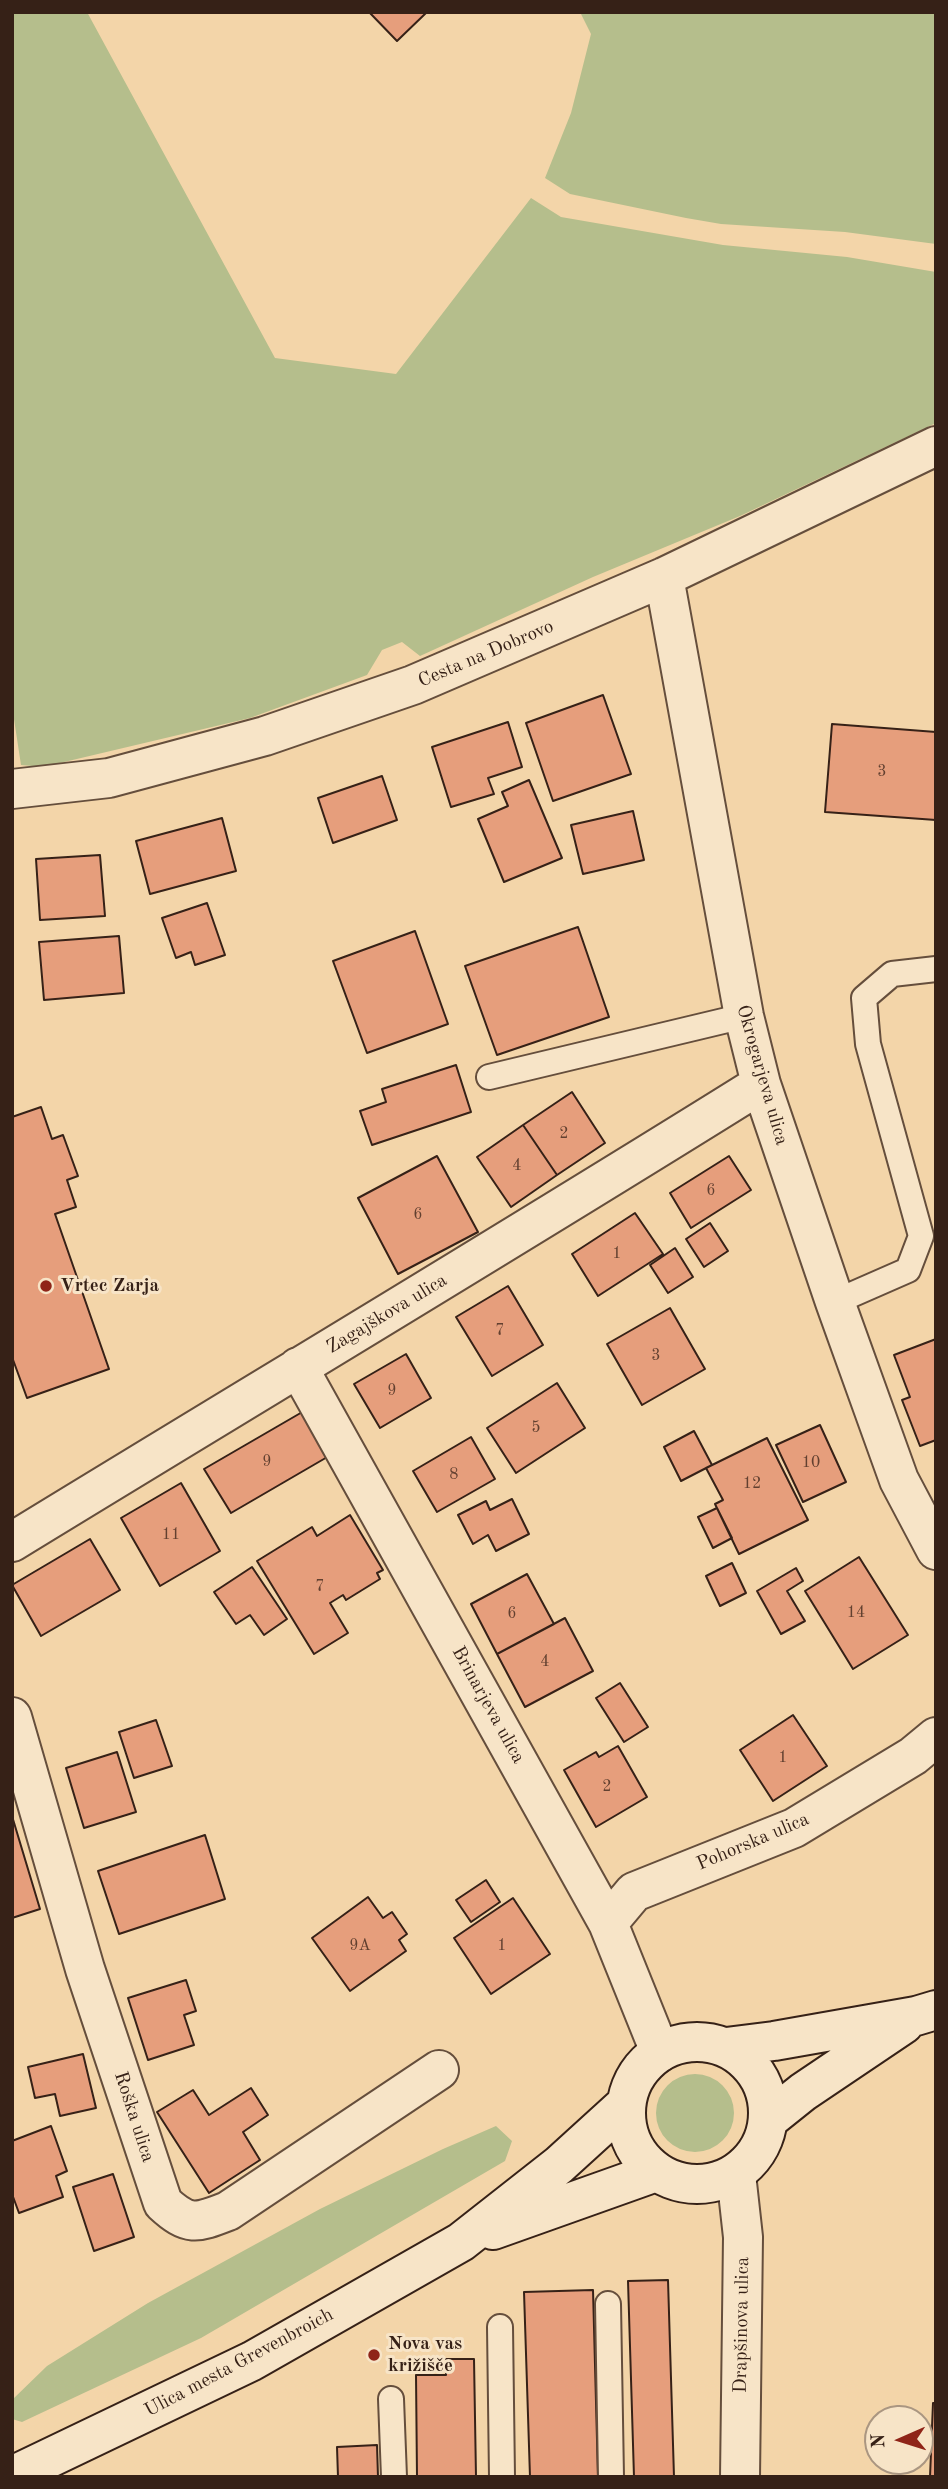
<!DOCTYPE html>
<html>
<head>
<meta charset="utf-8">
<style>
  body { margin:0 }
  #map { position:relative; width:948px; height:2489px; overflow:hidden; background:#f3d5a9; font-family:"Old Standard TT",serif }
  canvas { display:block }
  .frame { position:absolute; inset:0; border:14px solid #362117; pointer-events:none }
  .north { position:absolute; left:864px; top:2405px; width:70px; height:70px; box-sizing:border-box; background:#f7e4c7; border:2px solid #aa9681; border-radius:50%; rotate:267deg; font-size:19px; font-weight:700; line-height:28px; text-align:center; color:#362117 }
  .north::after { content:''; display:block; margin:auto; width:24px; height:32px; background:#8f2418; clip-path:polygon(50% 0,100% 100%,50% 72%,0 100%) }
</style>
</head>
<body>
<div id="map">
<canvas width="948" height="2489"></canvas>
<div class="frame"></div>
<div class="north">N</div>
</div>
<script>
const c = document.querySelector('canvas').getContext('2d');
c.lineJoin = 'round';
function fillPath(path, color) {
  c.fillStyle = color;
  c.fill(path, 'evenodd');
}
function stroke(path, color, width, dash) {
  c.strokeStyle = color;
  c.lineWidth = width;
  c.lineCap = dash ? 'butt' : 'round';
  c.setLineDash(dash || []);
  c.stroke(path);
}
function write(font, color, halo, rows, align = 'center') {
  c.font = font + ' "Old Standard TT",serif';
  c.lineWidth = 6;
  c.setLineDash([]);
  c.textBaseline = 'middle';
  c.strokeStyle = halo;
  c.fillStyle = color;
  for (const [text, x, y, turn = 0] of rows) {
    c.save();
    c.translate(x, y);
    c.rotate((+turn || 0) * Math.PI / 180);
    c.textAlign = isNaN(turn) ? turn : align;
    if (halo) c.strokeText(text, 0, 0);
    c.fillText(text, 0, 0);
    c.restore();
  }
}
fillPath(new Path2D(`
  M12,12H87L275,358L396,374L531,198L561,217L723,245L847,257L936,272V423L740,516L593,577L420,656L402,642L382,650L367,675L250,718L43,767L21,765L12,706Z
  M580,12H936V244L845,232L721,224L686,218L570,194L545,178L571,113L591,34Z
  M656 2113a39 39 0 1 1 78 0a39 39 0 1 1-78 0Z
  M496,2126L512,2141L505,2161L201,2338L22,2422L12,2419V2400L47,2366L148,2303L320,2209L443,2149Z`), '#b5be8c');
const building = new Path2D(`
  M369,12H427L397,41Z
  M603,695L631,774L553,801L526,723Z
  M508,722L522,767L488,778L494,794L451,807L432,747Z
  M832,724L936,732V820L825,812Z
  M382,776L397,820L333,843L318,798Z
  M529,780L562,858L504,882L478,819L508,806L502,792Z
  M633,811L644,860L583,874L571,825Z
  M222,818L236,871L150,894L136,841Z
  M100,855L105,916L40,920L36,859Z
  M207,903L225,955L195,965L191,952L176,958L162,918Z
  M578,927L609,1017L497,1055L465,966Z
  M415,931L448,1024L367,1053L333,961Z
  M119,936L124,993L44,1000L39,942Z
  M456,1065L471,1112L372,1145L360,1111L386,1102L382,1089Z
  M572,1092L605,1143L557,1175L523,1125Z
  M41,1107L52,1139L63,1135L78,1176L67,1180L76,1207L55,1214L109,1369L27,1398L12,1357V1117Z
  M523,1125L557,1175L511,1207L477,1157Z
  M437,1156L478,1232L398,1274L358,1198Z
  M729,1156L751,1190L691,1228L670,1193Z
  M635,1213L663,1254L598,1296L572,1254Z
  M710,1223L728,1251L704,1267L686,1239Z
  M675,1248L693,1277L668,1293L650,1265Z
  M508,1286L543,1345L492,1376L456,1317Z
  M670,1308L705,1369L642,1405L607,1344Z
  M936,1339V1440L920,1446L902,1400L910,1397L894,1355Z
  M406,1354L431,1398L380,1428L354,1384Z
  M557,1383L585,1428L516,1473L487,1428Z
  M304,1411L329,1456L231,1513L204,1469Z
  M820,1425L846,1482L803,1502L776,1445Z
  M694,1431L712,1465L681,1481L664,1447Z
  M471,1437L495,1479L437,1512L413,1471Z
  M767,1438L808,1520L739,1554L715,1504L723,1500L706,1468Z
  M181,1483L220,1551L160,1586L121,1518Z
  M512,1499L529,1534L496,1551L488,1535L473,1544L458,1515L486,1501L490,1510Z
  M717,1508L732,1538L713,1548L698,1517Z
  M350,1515L383,1570L377,1573L380,1579L346,1600L343,1595L330,1603L348,1633L314,1654L257,1561L312,1527L317,1536Z
  M90,1539L120,1590L41,1636L12,1585Z
  M859,1557L908,1635L853,1669L805,1591Z
  M732,1563L746,1593L720,1606L706,1576Z
  M252,1567L287,1619L264,1635L250,1615L236,1624L214,1592Z
  M796,1568L803,1581L787,1591L805,1621L781,1634L757,1591Z
  M527,1574L554,1624L497,1654L471,1604Z
  M565,1618L593,1671L525,1707L497,1654Z
  M620,1683L648,1727L624,1742L596,1698Z
  M793,1715L827,1766L773,1801L740,1750Z
  M156,1720L172,1766L134,1778L119,1732Z
  M618,1746L647,1797L596,1827L564,1770L596,1752L599,1757Z
  M117,1752L136,1812L84,1828L66,1768Z
  M12,1816L40,1909L12,1918Z
  M205,1835L225,1899L119,1934L98,1871Z
  M486,1880L500,1902L471,1922L456,1900Z
  M368,1897L383,1918L392,1912L407,1934L399,1940L406,1951L350,1991L312,1938Z
  M513,1898L550,1954L491,1994L454,1938Z
  M186,1980L196,2011L184,2015L194,2045L148,2060L128,1998Z
  M83,2054L96,2108L60,2116L55,2094L35,2098L28,2067Z
  M251,2088L268,2115L243,2132L260,2160L209,2193L157,2112L193,2090L209,2115Z
  M51,2126L67,2171L56,2176L63,2197L19,2213L12,2194V2141Z
  M113,2174L134,2237L94,2251L73,2187Z
  M668,2280L674,2477H634L628,2281Z
  M593,2290L598,2477H530L524,2292Z
  M446,2359H474L476,2477H417L416,2375H446Z
  M933,2403H936V2477H930Z
  M377,2445L378,2477H338L337,2447Z`);
fillPath(building, '#e69e7c');
stroke(building, '#362117', 2);
const lane = new Path2D(`
  M489,1077L744,1016
  M835,1302L908,1270L921,1236L868,1044L864,998L892,974L936,969
  M608,2304L611,2477
  M500,2327L502,2477
  M391,2399L394,2477`);
const street = new Path2D(`
  M664,577L744,1016L761,1084L835,1302L899,1480L936,1550
  M12,789L109,778L265,736L413,685L664,577L936,446
  M298,1367L608,1923L660,2052
  M12,1542C262,1389 513,1239 761,1084
  M12,1717L85,1969L163,2203C189,2227 197,2223 228,2211L439,2070
  M608,1923L634,1892L794,1828L913,1756L936,1737
  M736,2174L743,2237L740,2477`);
const secondary = new Path2D(`
  M626 2113a71 71 0 1 1 142 0a71 71 0 1 1-142 0Z
  M726,2047L774,2041L916,2016L936,2010
  M768,2120L803,2092L904,2024
  M493,2230L656,2172
  M12,2476L252,2361L461,2242L559,2165L626,2104`);
stroke(lane, '#654e3c', 28);
stroke(street, '#654e3c', 42);
stroke(secondary, '#362117', 42);
stroke(lane, '#f7e4c7', 24);
stroke(street, '#f7e4c7', 38);
stroke(secondary, '#f7e4c7', 38);
for (const [x, y, r, color] of [
  [46,1286,7,"#8f2418"],
  [374,2355,7,"#8f2418"]
]) {
  const dot = new Path2D();
  dot.arc(x, y, r, 0, 2 * Math.PI);
  c.fillStyle = color;
  c.fill(dot);
  stroke(dot, '#f7e4c7', 2.5);
}
write('16px', '#624030', null, [
  ["3",882,772],
  ["2",564,1134],
  ["4",517,1166],
  ["6",711,1191],
  ["6",418,1215],
  ["1",617,1254],
  ["7",500,1331],
  ["3",656,1356],
  ["9",392,1391],
  ["5",536,1428],
  ["9",267,1462],
  ["10",811,1463],
  ["8",454,1475],
  ["12",752,1484],
  ["11",171,1535],
  ["7",320,1587],
  ["14",856,1613],
  ["6",512,1614],
  ["4",545,1662],
  ["1",783,1758],
  ["2",607,1787],
  ["9A",360,1946],
  ["1",502,1946]
]);
write('19px', '#362117', '#f7e4c7', [
  ["Cesta na Dobrovo",486,654,-23],
  ["Okrogarjeva ulica",762,1075,74],
  ["Zagajškova ulica",387,1314,-31],
  ["Brinarjeva ulica",488,1705,61],
  ["Pohorska ulica",753,1842,-23],
  ["Roška ulica",134,2117,72],
  ["Drapšinova ulica",742,2325,-89],
  ["Ulica mesta Grevenbroich",239,2363,-28]
]);
write('bold 19px', '#362117', '#f7e4c7', [
  ["Vrtec Zarja",60,1286],
  ["Nova vas",388,2344],
  ["križišče",388,2366]
], 'left');
</script>
</body>
</html>
